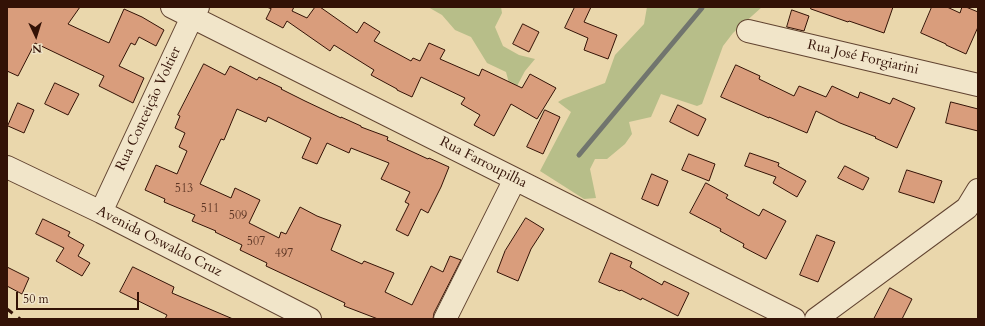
<!DOCTYPE html>
<html>
<head>
<meta charset="utf-8">
<style>
  body { margin:0 }
  #map { position:relative; width:985px; height:326px; overflow:hidden; background:#ead7ac; font-family:Cardo,serif }
  canvas { display:block }
  .frame { position:absolute; inset:0; border:8px solid #331206; pointer-events:none }
  .north { position:absolute; left:16px; top:16px; width:40px; height:40px; -webkit-text-stroke:3px #f1e5c9; paint-order:stroke; rotate:176deg; font-size:11px; font-weight:700; line-height:16px; text-align:center; color:#331206 }
  .north::after { content:''; display:block; margin:auto; width:14px; height:18px; background:#331206; clip-path:polygon(50% 0,100% 100%,50% 72%,0 100%) }
  .scale { position:absolute; left:16px; top:292px; width:123px; height:18px; box-sizing:border-box; border:2px solid #331206; border-top:0; padding-left:5px; font-size:12px; line-height:14px; white-space:nowrap; color:#331206; -webkit-text-stroke:3px #f1e5c9; paint-order:stroke }
</style>
</head>
<body>
<div id="map">
<canvas width="985" height="326"></canvas>
<div class="frame"></div>
<div class="north">N</div>
<div class="scale">50 m</div>
</div>
<script>
const c = document.querySelector('canvas').getContext('2d');
c.lineJoin = 'round';
function fillPath(path, color) {
  c.fillStyle = color;
  c.fill(path, 'evenodd');
}
function stroke(path, color, width, dash) {
  c.strokeStyle = color;
  c.lineWidth = width;
  c.lineCap = dash ? 'butt' : 'round';
  c.setLineDash(dash || []);
  c.stroke(path);
}
function write(font, color, halo, rows, align = 'center') {
  c.font = font + ' Cardo,serif';
  c.lineWidth = 3;
  c.setLineDash([]);
  c.textBaseline = 'middle';
  c.strokeStyle = halo;
  c.fillStyle = color;
  for (const [text, x, y, turn = 0] of rows) {
    c.save();
    c.translate(x, y);
    c.rotate((+turn || 0) * Math.PI / 180);
    c.textAlign = isNaN(turn) ? turn : align;
    if (halo) c.strokeText(text, 0, 0);
    c.fillText(text, 0, 0);
    c.restore();
  }
}
fillPath(new Path2D(`
  M428,7H501L502,13L495,27L503,46L519,55L535,59L525,71L509,101V83L506,72L487,63L471,37L455,30L442,15Z
  M647,7H762L733,33L723,46L702,104L697,106L661,94L651,117L629,122L632,134L625,144L607,159H595L590,169L596,198L584,199L540,171L571,112L558,102L563,99L605,83L615,55L644,24Z`), '#b7be89');
stroke(new Path2D(`
  M579,155L702,8`), '#71756e', 5);
const building = new Path2D(`
  M7,7H80L68,24L109,43L124,9L142,17L164,30L156,46L139,37L135,45L131,43L119,66L144,78L133,103L99,86L104,76L35,43L18,76L7,71Z
  M267,7H294L292,11L307,18L315,7H320L357,33L364,22L380,32L374,41L411,61L413,58L420,61L429,43L445,50L440,59L479,76L482,69L522,88L530,74L556,88L537,119L511,104L494,136L474,125L480,115L461,104L465,98L421,77L412,97L397,90V89L371,75L374,70L334,45L330,51L287,21L283,28L266,19L271,9Z
  M575,7H591L584,22L617,35L608,59L584,50L588,38L565,28Z
  M811,7H893L884,33L849,21L848,22L811,9Z
  M932,7H947L960,13L962,7H966L978,12V27L966,54L946,45V44L921,33Z
  M792,10L809,16L804,31L787,27Z
  M523,24L539,32L529,52L513,44Z
  M204,64L225,75L230,66L257,80L259,77L282,88L281,89L305,101L341,118V117L361,126V127L388,137L387,140L428,159L429,158L449,167L441,187L428,213L421,209L408,236L396,230L409,204L405,202L410,192L381,179L389,163L351,148L349,153L327,143L317,164L302,158L311,138L268,117L266,122L237,109L224,140L221,139L200,184L231,198L235,188L260,200L249,223L279,238L281,232L286,234L300,207L317,216L341,225L331,250L362,264L364,261L394,273L385,292L412,305L431,266L443,272L450,256L461,260L434,313L433,319H378L344,306L345,303L266,266L267,263L240,250L242,245L215,232L216,231L192,221L195,215L164,202L165,199L145,190L156,165L177,174L187,151L179,147L185,133L175,128L180,116L178,115Z
  M736,65L760,76L759,79L794,96L799,86L826,97L832,86L858,98L860,92L890,104L893,98L915,108L897,148L875,138L876,137L840,123L816,111L807,133L769,117V118L721,97Z
  M55,83L79,94L68,115L45,104Z
  M951,102L978,109V131L946,123Z
  M18,103L34,110L24,133L8,126Z
  M678,105L706,119L698,136L670,122Z
  M545,110L560,117L543,154L527,147Z
  M750,153L779,163L778,166L806,181L797,197L773,183L776,177L745,166Z
  M689,154L715,164L709,181L682,170Z
  M845,166L869,178L863,190L838,178Z
  M907,170L942,181L934,203L899,192Z
  M652,174L668,181L658,206L642,199Z
  M706,183L728,195L726,198L759,216L763,209L786,221L766,259L743,247L744,244L720,231L721,229L690,213Z
  M526,218L544,229L531,249L518,281L497,272L505,251Z
  M43,219L70,232L68,236L84,245L78,256L90,263L82,276L56,261L64,248L36,234Z
  M817,235L835,242L818,282L800,275Z
  M611,253L632,262L630,267L662,285L664,281L689,293L678,316L642,298L641,300L621,290L620,291L599,282Z
  M7,267L29,278L22,294L7,286Z
  M133,267L174,287L172,293L233,319H165L167,315L120,292Z
  M890,288L912,299L902,319H874Z`);
fillPath(building, '#d99d7c');
stroke(building, '#331206', 1);
const minor = new Path2D(`
  M172,7L794,319
  M748,31L978,85
  M7,167L101,212L310,319
  M101,212L192,17L198,7
  M445,319L515,179
  M816,319L967,208L978,190`);
stroke(minor, '#614330', 24);
stroke(minor, '#f1e5c9', 22);
stroke(new Path2D(`
  M7,309L20,319`), '#331206', 3, [7, 7]);
write('12px', '#5c3524', null, [
  ["513",184,189],
  ["511",210,209],
  ["509",238,216],
  ["507",256,242],
  ["497",284,254]
]);
write('14px', '#331206', '#f1e5c9', [
  ["Rua José Forgiarini",863,58,13],
  ["Rua Conceição Voltier",149,109,-65],
  ["Rua Farroupilha",483,163,27],
  ["Avenida Oswaldo Cruz",159,242,27]
]);
</script>
</body>
</html>
